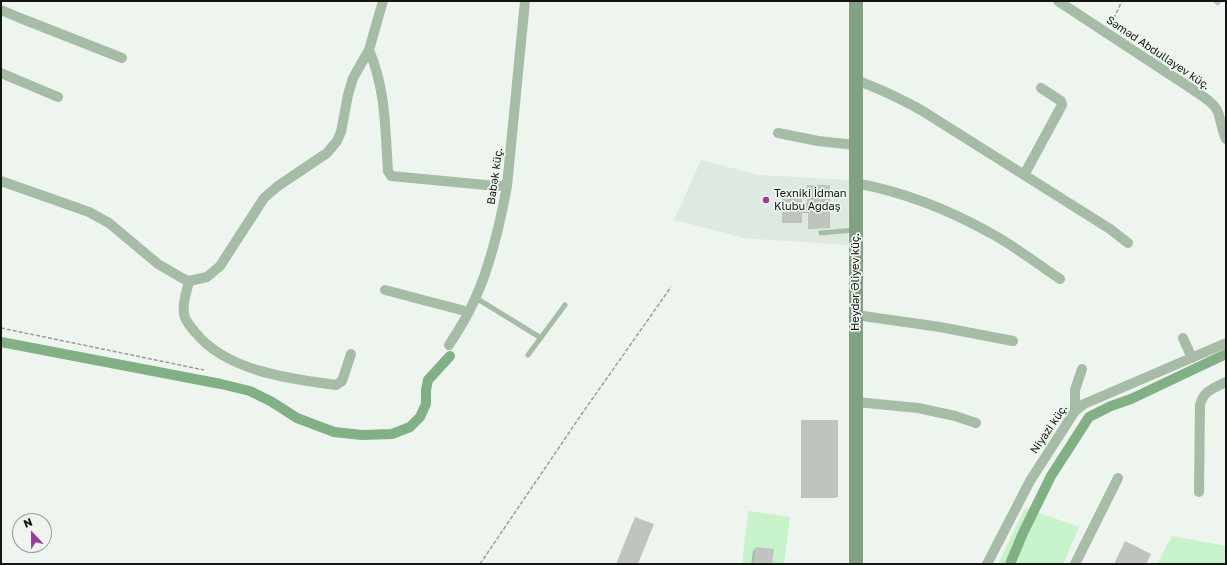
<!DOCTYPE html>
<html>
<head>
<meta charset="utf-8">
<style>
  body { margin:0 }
  #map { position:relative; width:1227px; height:565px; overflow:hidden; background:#eef4ee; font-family:"Golos Text",sans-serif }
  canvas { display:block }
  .frame { position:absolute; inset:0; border:2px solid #141614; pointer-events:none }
  .north { position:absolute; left:12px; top:513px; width:40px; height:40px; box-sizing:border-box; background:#eef4ee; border:1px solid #979b97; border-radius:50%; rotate:338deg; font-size:11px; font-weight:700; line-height:16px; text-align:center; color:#141614 }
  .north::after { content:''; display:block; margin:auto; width:14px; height:18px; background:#9c399f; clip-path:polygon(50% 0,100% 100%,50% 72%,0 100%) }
</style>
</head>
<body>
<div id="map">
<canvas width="1227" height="565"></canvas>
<div class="frame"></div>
<div class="north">N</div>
</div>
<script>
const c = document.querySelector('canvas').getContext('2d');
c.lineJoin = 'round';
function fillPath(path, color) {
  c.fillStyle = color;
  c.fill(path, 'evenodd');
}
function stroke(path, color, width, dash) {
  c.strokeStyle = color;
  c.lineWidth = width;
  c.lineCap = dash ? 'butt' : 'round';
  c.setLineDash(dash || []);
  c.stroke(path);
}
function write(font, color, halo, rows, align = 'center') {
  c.font = font + ' "Golos Text",sans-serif';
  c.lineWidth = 3.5;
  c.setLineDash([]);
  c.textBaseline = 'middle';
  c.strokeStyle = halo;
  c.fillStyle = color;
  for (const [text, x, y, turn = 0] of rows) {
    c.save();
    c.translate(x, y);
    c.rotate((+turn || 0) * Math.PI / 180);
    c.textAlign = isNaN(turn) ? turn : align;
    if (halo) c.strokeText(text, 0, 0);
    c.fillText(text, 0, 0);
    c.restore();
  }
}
fillPath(new Path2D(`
  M701,160L759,175L849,180L848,245L744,238L674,220Z`), '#deeadf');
fillPath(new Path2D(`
  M1025,508L1079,527L1063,564H998Z
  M748,511L790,517L784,564H742Z
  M1172,536L1226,546V564H1157Z`), '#c7f2ca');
fillPath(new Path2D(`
  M1212,1H1222L1218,6Z
  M782,196L801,204L829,228L808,229V213H801L800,223H782Z
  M802,421H837L836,498H801Z
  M756,548L771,564H751L753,551Z`), '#0003');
stroke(new Path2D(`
  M1,342L221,384L250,391L272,402L297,418L334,432L362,435L392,434L410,427L420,417L426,404V390L428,380L450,356
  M1010,564L1023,533L1051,476L1089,417L1111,406L1131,399L1226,354`), '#80b084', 10);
fillPath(new Path2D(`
  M807,185H830V228H808V212H802V223H782V195L802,194V203H807Z
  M801,420H838V497H801Z
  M635,517L654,524L638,564H616Z
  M1125,541L1151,554L1146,564H1114Z
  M756,547L774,549L772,564H753Z`), '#bfc4bf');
stroke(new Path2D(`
  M1111,24L1122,1
  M1,328L204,370
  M480,564L581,415L671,287`), '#999e99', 1.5, [4, 2]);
stroke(new Path2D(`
  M821,233L854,230
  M476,298L541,338
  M528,355L565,305`), '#a6bca7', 5);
stroke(new Path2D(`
  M1058,1L1192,89C1200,95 1214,102 1218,112C1221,121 1222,131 1226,139
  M1,10L20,18L122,58
  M369,50C386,90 385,128 388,171L391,176L486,185L507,186
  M1,73L58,97
  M855,80C879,88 899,98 921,110L1110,229L1128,243
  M778,133L818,141L855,145
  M1024,175L1062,105L1061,101L1041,88
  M1,181L89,212L109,223L158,264L182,278L189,281L207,277L220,266L264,198L278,186L327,153L337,141L341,132L348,95L353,78L369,50L383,1
  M855,183C905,192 950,210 994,235C1017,248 1039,265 1060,279
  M189,281C187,291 182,303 184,314C185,321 191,327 195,332C226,371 290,379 336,385L342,381L351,354
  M385,290L469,312
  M856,315L940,327L1013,341
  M1183,338L1192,358
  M449,345C459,330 468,315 475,299C491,264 500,224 507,186L525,1
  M856,402L918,408L955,416L976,423
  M1075,411V390L1082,369
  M1199,492L1200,405C1203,391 1214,388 1226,382
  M987,564L1030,481L1075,411L1084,404L1226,343
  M1075,564L1118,478`), '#a6bca7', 10);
stroke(new Path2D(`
  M856,1V564`), '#81a183', 14);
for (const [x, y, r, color] of [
  [766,200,4,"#9c399f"]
]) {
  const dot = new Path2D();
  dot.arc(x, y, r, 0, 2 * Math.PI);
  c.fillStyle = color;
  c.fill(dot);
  stroke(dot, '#eef4ee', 1.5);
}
write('11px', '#141614', '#eef4ee', [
  ["Səməd Abdullayev küç.",1158,53,34],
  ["Babək küç.",495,176,-82],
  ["Heydər Əliyev küç.",856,282,-90],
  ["Niyazi küç.",1049,429,-56]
]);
write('11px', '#141614', '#eef4ee', [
  ["Texniki İdman",774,194],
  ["Klubu Ağdaş",774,207]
], 'left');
</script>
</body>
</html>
